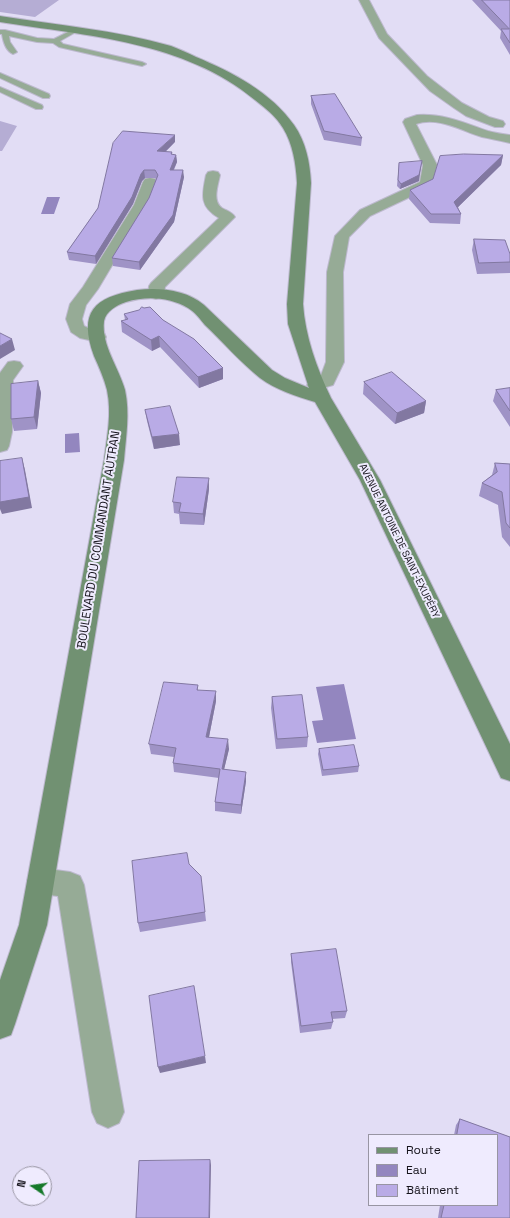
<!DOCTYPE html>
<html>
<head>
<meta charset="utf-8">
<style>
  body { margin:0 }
  #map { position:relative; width:510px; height:1218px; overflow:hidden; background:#e2ddf5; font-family:"Space Grotesk",sans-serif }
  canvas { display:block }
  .legend { position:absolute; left:368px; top:1134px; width:130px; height:72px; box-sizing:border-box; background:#efebfe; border:1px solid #9895a3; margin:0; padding:5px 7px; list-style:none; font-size:12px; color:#15131b }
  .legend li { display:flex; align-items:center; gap:8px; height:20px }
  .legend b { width:20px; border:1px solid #9895a3 }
  .north { position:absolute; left:12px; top:1166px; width:40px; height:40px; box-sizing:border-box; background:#efebfe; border:1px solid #9895a3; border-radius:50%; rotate:283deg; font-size:11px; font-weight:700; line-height:16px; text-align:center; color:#15131b }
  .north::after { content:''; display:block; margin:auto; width:14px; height:18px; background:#15782a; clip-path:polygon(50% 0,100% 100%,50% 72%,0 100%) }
</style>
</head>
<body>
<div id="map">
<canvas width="510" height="1218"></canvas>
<ul class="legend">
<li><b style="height:5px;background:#719172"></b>Route</li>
<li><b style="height:11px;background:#9386bf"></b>Eau</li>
<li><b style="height:11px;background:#b9abe6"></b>Bâtiment</li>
</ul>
<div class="north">N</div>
</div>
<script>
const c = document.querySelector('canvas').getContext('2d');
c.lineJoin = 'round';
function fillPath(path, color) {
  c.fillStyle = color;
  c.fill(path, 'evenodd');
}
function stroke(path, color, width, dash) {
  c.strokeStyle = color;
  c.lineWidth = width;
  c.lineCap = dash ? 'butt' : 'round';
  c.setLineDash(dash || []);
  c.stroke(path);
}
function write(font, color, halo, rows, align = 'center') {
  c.font = font + ' "Space Grotesk",sans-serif';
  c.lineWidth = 4;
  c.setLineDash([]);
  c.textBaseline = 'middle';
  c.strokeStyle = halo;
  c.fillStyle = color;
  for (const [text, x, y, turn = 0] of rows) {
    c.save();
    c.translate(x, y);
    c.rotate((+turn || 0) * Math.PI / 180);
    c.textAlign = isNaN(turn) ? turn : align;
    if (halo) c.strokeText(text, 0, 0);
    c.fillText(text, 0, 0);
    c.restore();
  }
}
fillPath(new Path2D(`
  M0,0H59L35,17L0,12Z
  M0,121L17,126L2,151H0Z`), '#b5add4');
fillPath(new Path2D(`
  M47,197H60L54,214H41Z
  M79,433L80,452L65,453V434Z
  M344,684L356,739L317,743L312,721L323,720L316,687Z`), '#9386bf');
const lane = new Path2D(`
  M74,29L77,31L76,32L60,41L63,44L142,62L146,64L142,66L59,47L53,43L37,42L9,36L10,42L17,52L13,54C6,51 3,41 2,34H0V30H5L37,38L54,39Z
  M0,73L49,94L50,96L49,98H43L0,78Z
  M0,87L42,105L43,107L42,109H36L0,92Z`);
const street = new Path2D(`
  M359,0H369L387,34L427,76L462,103L489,117L503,121L505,124L503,127H495L466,116L454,108L430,91L379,38Z
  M417,115C443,113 465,123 488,131C495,133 503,134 510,135V143C501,141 492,139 482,137C462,131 438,116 416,124L437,165L431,187L370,216L349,237L343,272L344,362L333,385L316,390L310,389L307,385L310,381L320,378L326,362L327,272L335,236L360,210L420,182L423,165L403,122L405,119Z
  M213,171L218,172L220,175C218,185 212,201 222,208C227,211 232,212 235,217L165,287L164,294L162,297L156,299L150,297L148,294L149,286L151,283L219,218C199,206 202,195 206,175L208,172Z
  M150,178L155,179L157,182L148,205L98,289L86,305L82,319L84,326L92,330L104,333L106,337L104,341L98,342L80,338L71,332L66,319L70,304L83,287L134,205L143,182L145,179Z
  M14,361L20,362L23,366L13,380L12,432L9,446L7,450L0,452V373L8,362Z
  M41,868L70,872L80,876L84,885L124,1112L119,1123L108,1128L97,1123L92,1112L58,896L41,894L31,890L27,881L31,872Z`);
const secondary = new Path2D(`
  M0,16C57,25 115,30 171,46C179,49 188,53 196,57C232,72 271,92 294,125C306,142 310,163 311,183L303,304C305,336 317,369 331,398L380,480L510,744V781L501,778L360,480L315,402C296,396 276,390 260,378C240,362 223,342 205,325C200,319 195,312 188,308C169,297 146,296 126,302C117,305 106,311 104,321C101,345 119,368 125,390C130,413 126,437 124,460L47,925L15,1024L11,1035L0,1039V980L19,925L104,460C107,437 112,413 107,390C104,378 99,367 94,356C78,312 94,297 137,290C159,287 187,290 204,305L272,370L285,378L309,388L288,324L287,304L297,183C296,164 293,144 283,128C276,116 265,108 255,100C184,41 87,36 0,22Z`);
stroke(lane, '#bdb9ce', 2);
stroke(street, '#bdb9ce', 2);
stroke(secondary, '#bdb9ce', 2);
fillPath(lane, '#96ab96');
fillPath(street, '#96ab96');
fillPath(secondary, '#719172');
fillPath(new Path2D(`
  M472,0H510V55L500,38L501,31Z
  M311,96L362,138L361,146L324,140L311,104Z
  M175,142L165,152H172V154L176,155L177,162L174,170L184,177L174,222L140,270L113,266L112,258L149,198L156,179L155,178H145L142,181L133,204L96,264L69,260L67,252L98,208Z
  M503,155L501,165L458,207L461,214L460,224L430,223L409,199L410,190Z
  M399,163L419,181L400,189L397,186Z
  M474,239L510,254V273L477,274L472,250Z
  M124,314L163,320L223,368V379L199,388L160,347L152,351L122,332L121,321L125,320Z
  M38,381L41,393L37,429L14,431L11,419Z
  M364,382L426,401L424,413L395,424L363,394Z
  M510,388V427L493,401L496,390Z
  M145,410L180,445L154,449L147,421Z
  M495,463L510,464V547L502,537L498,505L479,496L482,483L492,475Z
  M209,489L204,525L180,524L179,514L174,513L173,502Z
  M198,685V690L216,701L209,737L229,749L224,769L246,781L241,814L215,811V802L219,778L174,772L173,763L174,757L151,754L149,744Z
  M272,697L308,737L307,747L276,749L271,708Z
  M319,749L359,766L358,772L322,776L318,754Z
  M189,864L205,912L206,921L140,932L138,923Z
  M291,954L347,1011L345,1018L332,1019L333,1022L331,1029L300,1033L291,962Z
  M460,1119L510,1137V1218H438L440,1205H497V1135H454L456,1125Z`), '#9f93c6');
fillPath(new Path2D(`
  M175,135V142L158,159L157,151Z
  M176,155L177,162L170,177V170Z
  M503,155L501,165L453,212L454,202Z
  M422,161L419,181L400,189L401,184Z
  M144,170L145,178L142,181L133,204L96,264L95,256L141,174Z
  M183,170L184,177L174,222L140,270L139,262Z
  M159,336L160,347L152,351L151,340Z
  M12,339L15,350L0,359V346Z
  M223,368V379L199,388L198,377Z
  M38,381L41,393L37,429L34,417Z
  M426,401L424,413L395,424L397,413Z
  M179,434L180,445L154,449L152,437Z
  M22,458L25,470L32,508L2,514L0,509V502Z
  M209,478V489L204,525L203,514Z
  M216,691V701L207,747L206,737Z
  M228,739L229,749L222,778V769Z
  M246,772V781L241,814V805Z
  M205,1056L206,1063L160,1073L158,1067Z
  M210,1160L211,1165L210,1218H209Z`), '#8278a1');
const building = new Path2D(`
  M482,0H510V43L501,29H509Z
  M335,94L362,138L324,131L311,96Z
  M123,131L175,135L157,151L172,152L171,154L176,155L170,170H183L173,215L139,262L112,258L149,198L158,175L155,170H144L141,174L132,197L95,256L67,252L98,208L113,143Z
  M464,154L503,155L454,202L461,214H431L410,190L433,179L440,156Z
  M422,161L419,175L401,184L398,180L399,163Z
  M474,239L505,240L510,254V262L479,263Z
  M142,307L144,308L150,307L163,320L194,339L223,368L198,377L159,336L151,340L121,321L128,319L124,314L139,310Z
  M0,333L12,339L0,346Z
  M392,372L426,401L397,413L364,382Z
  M38,381L34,417L11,419V384Z
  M510,388V411L496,390Z
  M170,406L179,434L152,437L145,410Z
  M22,458L29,497L0,502V461Z
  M495,463L510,464V528L506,523L502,492L482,483L497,472Z
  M177,477L209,478L203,514L179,512L181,503L173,502Z
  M164,682L198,685L197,690L216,691L206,737L228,739L222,769L246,772L241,805L215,802L220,769L173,763L176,748L149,744Z
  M302,695L308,737L277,739L272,697Z
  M354,745L359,766L323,770L319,749Z
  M187,853L189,864L201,876L205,912L138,923L132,861Z
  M336,949L347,1011L331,1012L333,1022L301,1026L291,954Z
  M194,986L205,1056L158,1067L149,996Z
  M460,1119L510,1137V1218H441L444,1205H497V1135H457Z
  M210,1160L209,1218H136L139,1161Z`);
fillPath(building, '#b9abe6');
stroke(building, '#8278a1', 1);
write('10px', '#15131b', '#efebfe', [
  ["AVENUE ANTOINE DE SAINT-EXUPÉRY",399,541,64]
]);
write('12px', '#15131b', '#efebfe', [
  ["BOULEVARD DU COMMANDANT AUTRAN",99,540,-81]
]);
</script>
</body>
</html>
